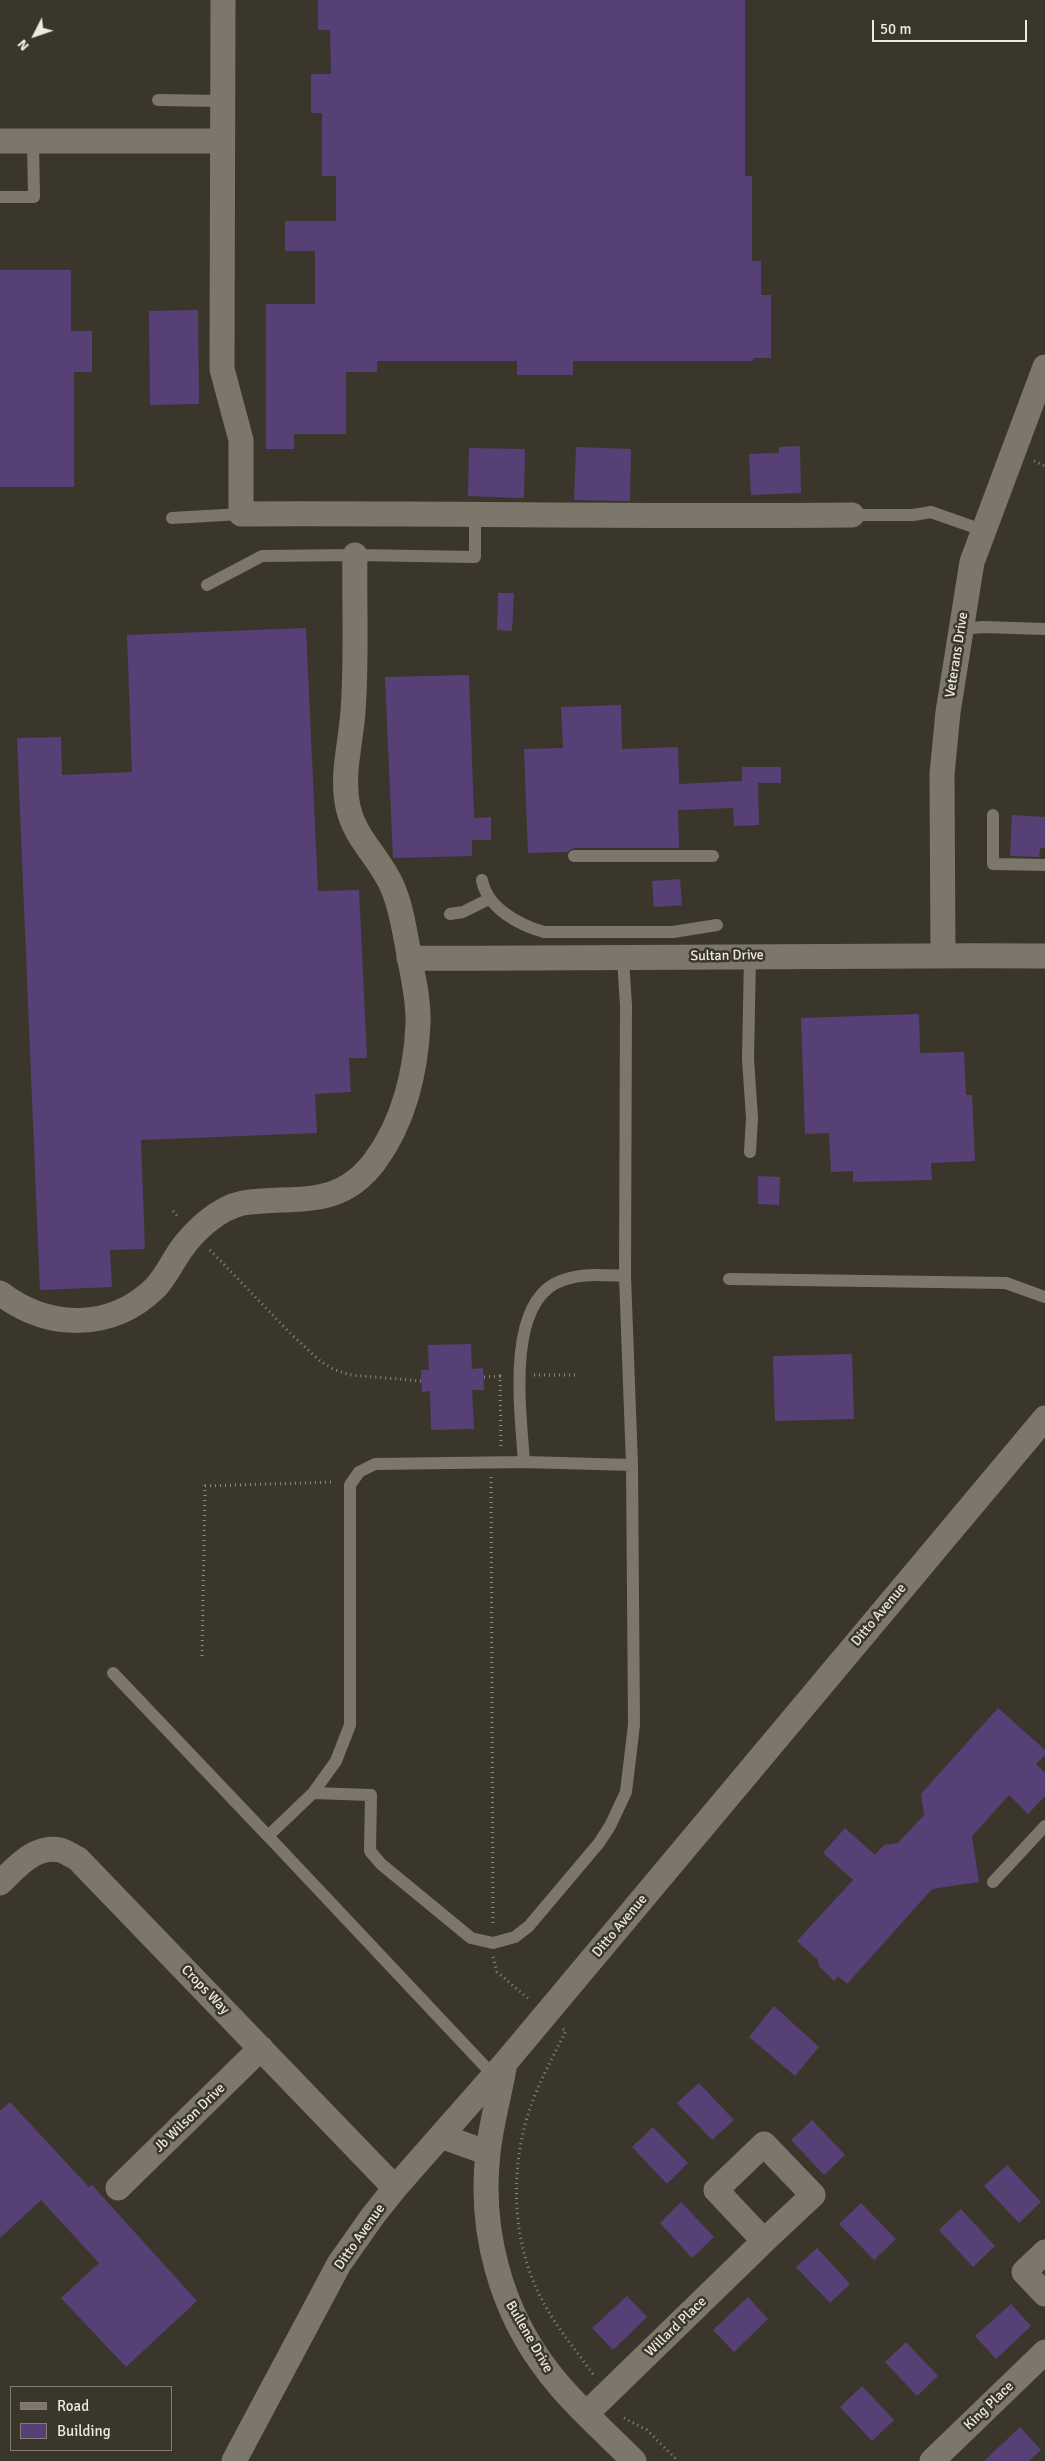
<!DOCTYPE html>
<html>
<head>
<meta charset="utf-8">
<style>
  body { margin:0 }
  #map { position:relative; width:1045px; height:2461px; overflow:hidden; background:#3b362b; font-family:Signika,sans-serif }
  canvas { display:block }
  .legend { position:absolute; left:10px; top:2386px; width:162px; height:65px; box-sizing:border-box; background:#3b362b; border:1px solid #827e75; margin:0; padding:6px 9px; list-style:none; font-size:15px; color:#edeae3 }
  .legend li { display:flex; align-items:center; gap:10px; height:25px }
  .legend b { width:25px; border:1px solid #827e75 }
  .north { position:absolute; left:10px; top:10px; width:50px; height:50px; -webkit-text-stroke:4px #3b362b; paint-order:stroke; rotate:229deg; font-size:14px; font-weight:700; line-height:20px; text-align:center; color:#edeae3 }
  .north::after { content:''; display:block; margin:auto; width:18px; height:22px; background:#edeae3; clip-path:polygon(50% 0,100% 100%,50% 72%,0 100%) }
  .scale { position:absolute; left:872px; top:20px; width:155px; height:22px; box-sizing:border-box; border:2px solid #edeae3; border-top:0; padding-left:6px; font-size:15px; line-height:18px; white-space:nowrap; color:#edeae3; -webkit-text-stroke:4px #3b362b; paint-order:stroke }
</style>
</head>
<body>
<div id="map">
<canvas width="1045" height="2461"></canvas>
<ul class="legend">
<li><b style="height:6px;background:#7c776a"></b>Road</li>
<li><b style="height:14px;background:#574075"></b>Building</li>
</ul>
<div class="north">N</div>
<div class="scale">50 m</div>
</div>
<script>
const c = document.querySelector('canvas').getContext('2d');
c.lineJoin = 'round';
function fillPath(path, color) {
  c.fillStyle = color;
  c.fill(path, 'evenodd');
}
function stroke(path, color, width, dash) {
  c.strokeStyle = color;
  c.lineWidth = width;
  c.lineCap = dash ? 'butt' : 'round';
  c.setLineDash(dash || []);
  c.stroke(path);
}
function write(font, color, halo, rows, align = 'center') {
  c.font = font + ' Signika,sans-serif';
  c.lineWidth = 5;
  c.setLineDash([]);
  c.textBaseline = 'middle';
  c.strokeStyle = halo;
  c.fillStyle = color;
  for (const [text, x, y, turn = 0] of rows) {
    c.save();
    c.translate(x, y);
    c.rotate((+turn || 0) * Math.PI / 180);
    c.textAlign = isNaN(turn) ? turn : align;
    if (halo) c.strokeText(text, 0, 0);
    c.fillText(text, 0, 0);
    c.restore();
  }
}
fillPath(new Path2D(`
  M318,0H745V176H752V261H761V295H771V358H753V361H573V375H517V361H377V372H346V434H294V449H266V304H315V251H285V221H336V176H322V113H311V74H331L330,30H318Z
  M0,270H71V331H92V372H74V487H0Z
  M198,310L199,404L150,405L149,311Z
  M800,446L801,493L751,495L749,454L779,453V447Z
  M576,447L631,449L630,501L574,500Z
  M469,448L525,449L524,498L468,496Z
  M498,593H514L512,631L497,630Z
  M306,628L318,891L359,890L367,1058H349L351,1092L315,1094L317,1133L141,1140L145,1249L110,1250L112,1287L40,1290L17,738L61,737L62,775L132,772L127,635Z
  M469,675L474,818L491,817V840H472V856L393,858L385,677Z
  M621,705L622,749L678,747L679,784L742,781V767H781V783H758L759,825L734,826L733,808L678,810L679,848H574L567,852L528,853L524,749L563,748L561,707Z
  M1012,815L1045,817V848H1040L1039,857L1010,856Z
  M680,879L682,905L654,907L652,881Z
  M919,1014L920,1053L964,1052L966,1095H972L975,1161L931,1163L932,1180L853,1182V1171L831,1172L829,1133L805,1134L801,1018Z
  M758,1176L780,1177L779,1205L758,1204Z
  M471,1344L472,1369L483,1368L484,1390H472L474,1429L431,1430L430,1391L422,1392L421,1370H429L428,1345Z
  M852,1354L854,1419L775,1421L773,1356Z
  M998,1708L1045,1750V1755L1036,1764L1045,1773V1796L1028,1814L1009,1795L972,1836L979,1882L932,1889L847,1984L838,1976L834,1981L819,1966L818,1960L797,1941L853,1880L823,1853L845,1828L875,1855L884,1845L898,1843L924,1815L921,1794Z
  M774,2006L819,2047L795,2076L749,2037Z
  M699,2083L734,2120L712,2140L677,2103Z
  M10,2102L89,2187L92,2185L197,2301L126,2367L61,2298L99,2263L41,2200L0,2238V2111Z
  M812,2120L845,2155L824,2175L791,2140Z
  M653,2127L688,2163L667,2184L632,2147Z
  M1007,2165L1041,2202L1019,2223L984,2186Z
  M681,2202L714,2237L692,2258L660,2223Z
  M861,2203L896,2239L874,2260L839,2224Z
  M961,2209L995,2246L973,2267L939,2230Z
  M817,2248L850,2284L830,2303L796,2267Z
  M627,2296L647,2317L613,2350L592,2328Z
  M748,2297L768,2319L734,2352L713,2330Z
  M1011,2304L1031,2326L996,2359L975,2336Z
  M906,2342L938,2376L917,2396L885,2362Z
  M862,2386L894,2420L872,2441L840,2407Z
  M1020,2427L1041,2450L1029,2461H984Z`), '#574075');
stroke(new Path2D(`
  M1034,461L1045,466
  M173,1211L179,1218
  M210,1250L289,1332L320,1361L333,1369L350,1375L422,1381
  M534,1375H579
  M484,1377L500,1376
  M501,1446L500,1376H503
  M491,1477L493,1926
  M202,1656L205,1486L334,1482
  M493,1957L497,1972L530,2000
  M563,2029L566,2031C551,2060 535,2090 526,2121C509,2183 514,2253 547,2309C560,2332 579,2354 595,2377
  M624,2418L647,2430L678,2461`), '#8f8b82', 3, [1, 4]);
stroke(new Path2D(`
  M158,100L222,101
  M0,197H34L33,141
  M852,515H913L931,512L982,530
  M172,518L241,514
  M207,585L262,556L355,555L475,557V514
  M962,629L983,627L1045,629
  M993,815V864L1045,865
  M574,856H713
  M482,880C487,908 519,925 544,932H673L717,925
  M450,914L463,912L489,899
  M750,956L748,1059L752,1118L750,1152
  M729,1279L1006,1283L1045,1297
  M524,1462C521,1415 506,1312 554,1284C576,1272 601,1275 625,1276
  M113,1673L268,1836
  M313,1793L336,1761L350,1725V1485L359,1472L375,1464L524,1462L632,1465
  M993,1882L1045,1826
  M494,2076L268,1836L313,1793L371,1795L370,1851L381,1864L471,1938L493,1943L515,1937L529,1926L599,1843L610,1826L626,1792L634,1725L632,1465L625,1276L626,1005L623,959`), '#7c776a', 12);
stroke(new Path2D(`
  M223,0L222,369L241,440V514C445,513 648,517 852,515
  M0,141H221
  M943,956L942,774L948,712L972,562L1045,367
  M409,958C621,959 833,955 1045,956
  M0,1293C48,1330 112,1331 156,1287C166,1276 172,1263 180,1251C194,1231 218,1208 243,1203C294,1195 338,1211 375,1161C404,1122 416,1071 418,1024C419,998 412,974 408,949C404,928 401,906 392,886C380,858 355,839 348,807C341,775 351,743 353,711C357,659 354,606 355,555
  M0,1883C16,1868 34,1845 60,1850C65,1851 72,1856 78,1859L395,2188
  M505,2063C500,2093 491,2123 488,2153C479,2231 501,2312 550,2374C574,2405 606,2433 634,2461
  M441,2136L488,2153
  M764,2144L813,2195L764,2241L716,2190Z
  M118,2188L261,2048
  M1045,2252L1024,2272L1045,2294
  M587,2413L764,2241
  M234,2461L339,2264L372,2217L395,2188L505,2063L1045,1418
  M932,2461L1045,2352`), '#7c776a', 25);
write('14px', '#edeae3', '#3b362b', [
  ["Veterans Drive",957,655,-81],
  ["Sultan Drive",727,956,-1],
  ["Ditto Avenue",879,1615,-50],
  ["Ditto Avenue",620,1926,-50],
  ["Crops Way",205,1990,46],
  ["Jb Wilson Drive",190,2118,-44],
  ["Ditto Avenue",360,2237,-55],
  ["Willard Place",676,2327,-44],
  ["Bullene Drive",529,2337,60],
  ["King Place",989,2406,-44]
]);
</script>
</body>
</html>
